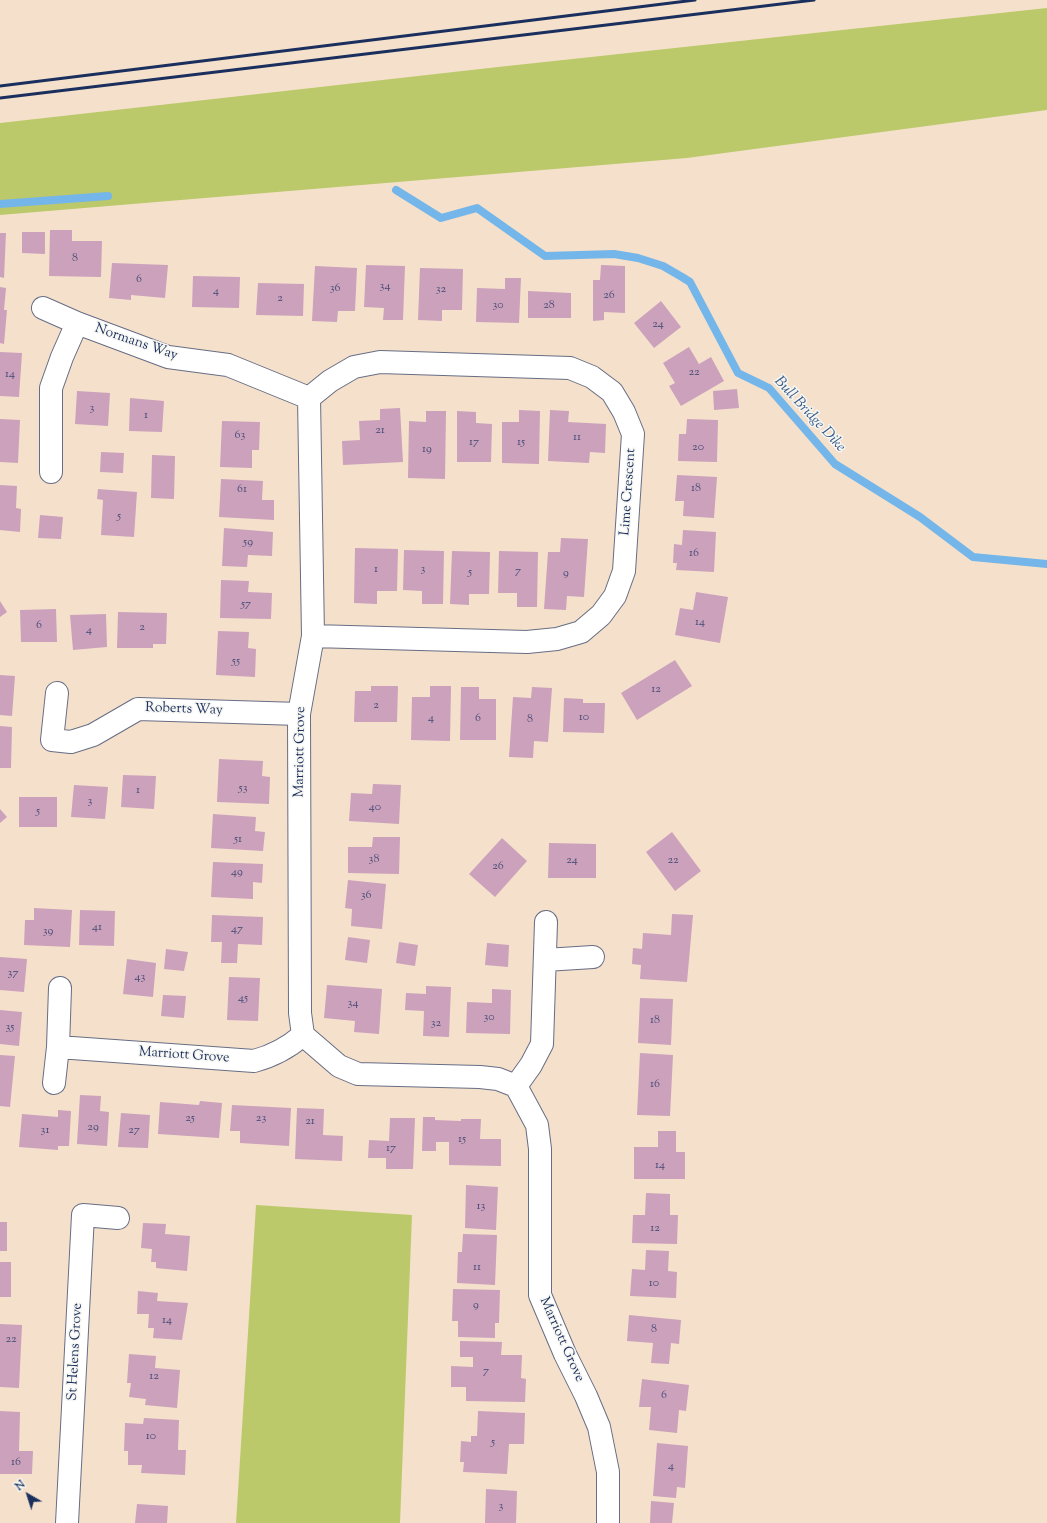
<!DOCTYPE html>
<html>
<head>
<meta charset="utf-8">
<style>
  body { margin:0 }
  #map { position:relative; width:1047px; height:1523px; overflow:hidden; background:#f5e1cb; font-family:"Sorts Mill Goudy",serif }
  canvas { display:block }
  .north { position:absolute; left:8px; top:1475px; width:40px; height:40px; -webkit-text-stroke:3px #f6f6f2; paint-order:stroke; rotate:321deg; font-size:11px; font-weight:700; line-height:16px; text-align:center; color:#1b2f5e }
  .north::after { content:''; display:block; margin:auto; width:14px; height:18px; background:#1b2f5e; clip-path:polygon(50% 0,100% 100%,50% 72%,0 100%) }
</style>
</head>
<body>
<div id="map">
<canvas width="1047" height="1523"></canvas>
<div class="north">N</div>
</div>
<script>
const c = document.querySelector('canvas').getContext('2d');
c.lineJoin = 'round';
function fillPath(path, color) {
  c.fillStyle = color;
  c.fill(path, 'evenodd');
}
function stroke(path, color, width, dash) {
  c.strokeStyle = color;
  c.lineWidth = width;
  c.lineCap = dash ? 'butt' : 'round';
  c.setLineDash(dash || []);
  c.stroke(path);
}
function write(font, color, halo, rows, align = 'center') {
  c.font = font + ' "Sorts Mill Goudy",serif';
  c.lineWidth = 3;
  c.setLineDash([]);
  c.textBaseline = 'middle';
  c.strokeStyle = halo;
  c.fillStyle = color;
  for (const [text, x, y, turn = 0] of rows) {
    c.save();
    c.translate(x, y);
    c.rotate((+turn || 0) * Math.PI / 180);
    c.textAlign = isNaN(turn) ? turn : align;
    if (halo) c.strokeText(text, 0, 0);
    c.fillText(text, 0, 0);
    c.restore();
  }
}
fillPath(new Path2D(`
  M1047,8V110L687,158L0,215V123L498,67Z
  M256,1205L412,1215L400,1523H236Z`), '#bbc96b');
stroke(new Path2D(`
  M396,190L441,218L477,208L545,256L614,254L638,258L663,266L682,277L690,282L738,373L769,388L835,464L920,517L973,557L1047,564
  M0,204L108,196`), '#74b6e9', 8);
fillPath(new Path2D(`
  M50,230H72V241H102L101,277L49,276Z
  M22,232H45V254L22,253Z
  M0,233H6L4,278L0,277Z
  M112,263L168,265L165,298L131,295V300L109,298Z
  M366,265L405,266L403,320H383L384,308L364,307Z
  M601,265L625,266V313L604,312V320L593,321V280H600Z
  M315,266L357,268L355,311H338L337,322L312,321Z
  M420,268L463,269L462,310H442V321L418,320Z
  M193,276L240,277L239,308L192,307Z
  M505,278H521L519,323L476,322L477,288L505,289Z
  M258,283L304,284L303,316L256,315Z
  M0,287L6,288L4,310H7L4,344L0,343Z
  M528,291L571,293V318H528Z
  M661,301L681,327L654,348L634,323Z
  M689,347L699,364L711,357L724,381L681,406L669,386L675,383L663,363Z
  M0,352L22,353L19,397L0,396Z
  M737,389L739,408L714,410L713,391Z
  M77,391L110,393L108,426L75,424Z
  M130,398L164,401L162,432L129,431Z
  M400,408L403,462L343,465L342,441L360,440L359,421L380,420V409Z
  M519,410L540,411L539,464L502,463V422H519Z
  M550,410L569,411L568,422L606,424L605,453L590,452L589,463L548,461Z
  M426,411H446L445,479L408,478L409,421L426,422Z
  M457,411L476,412V423L492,424L491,462H457Z
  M0,419L20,420L18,463L0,462Z
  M687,419L718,420L717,462L678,461L679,434H686Z
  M222,421L260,422L259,450H252V468L220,467Z
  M101,452L124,453L123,473L100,472Z
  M152,455L175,456L174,499L151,498Z
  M677,475L717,477L714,518L683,516L684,501H675Z
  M221,479L263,481L262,500H274V520L219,517Z
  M0,485L17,486L16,508L21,509L20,532L0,530Z
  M98,489L137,492L134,537L101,535L103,500L97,499Z
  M40,515L63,517L61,539L38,538Z
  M224,528L273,532L272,556L248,555L247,567L222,566Z
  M683,530L716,532L714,572L676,570L677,563H673L674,544L682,545Z
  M561,538L588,539L584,597L567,596L566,610L544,609L548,552H560Z
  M355,548L398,549L397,591H377V604L354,603Z
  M404,550L444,551L443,604H422V591L403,590Z
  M452,551L490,552L489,594H469V605L450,604Z
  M499,551L538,552L537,607H517V593H498Z
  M221,580L249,581L248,592L272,593L271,619L220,618Z
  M696,592L728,597L720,643L675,635L680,608L693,610Z
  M0,601L7,612L0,617Z
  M56,609L57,642H21L20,610Z
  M118,612L167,613L166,644H153V648H117Z
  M106,614L107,647L73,650L70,615Z
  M218,631L249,632L248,648L256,649L255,677L216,675Z
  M675,660L692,686L637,720L621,693Z
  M0,675L15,676L12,716L0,715Z
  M371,686H398L397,722H354L355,691H371Z
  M430,686H451L450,741L411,740L412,697H430Z
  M461,687H479V699H496V740H460Z
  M532,687L552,688L548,742L534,741L533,758L509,757L513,697L531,698Z
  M564,698L583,699V703H605L604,733L563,732Z
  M0,726L12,727L11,768H0Z
  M219,759L263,761L262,776L270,777L269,804L217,802Z
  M123,775L156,776L154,809L121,807Z
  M373,784L401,785L399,824L349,821L351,793L372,794Z
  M74,785L108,787L105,819L71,817Z
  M19,797H57V827H19Z
  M0,809L7,817L0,823Z
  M213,814L256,817L255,831L265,832L263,851L211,848Z
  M672,832L701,871L675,891L646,852Z
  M373,837H400L399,874L348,873V847H372Z
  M502,838L527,861L495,897L469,874Z
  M549,843L596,844V878H548Z
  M213,862L263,864L262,883L253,882V899L211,897Z
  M348,880L386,884L382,929L351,926L352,909L345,908Z
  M34,908L72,910L70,947L24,945L25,920H34Z
  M80,910L115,911L114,946L79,945Z
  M672,914L693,915L687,982L640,979L641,965L632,964L633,948L642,949L643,933L671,935Z
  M212,915L263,917L262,945L238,944L237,963H221L222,942H211Z
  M348,937L370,940L367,963L345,960Z
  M399,942L418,945L415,966L396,963Z
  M487,943L509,945L508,967L485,965Z
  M166,949L188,952L184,971L164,969Z
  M0,957L27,959L24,992L0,990Z
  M127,959L156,963L153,997L123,994Z
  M229,977L260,978L258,1021L227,1020Z
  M327,985L382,989L379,1034L354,1032L355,1021L324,1018Z
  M426,986L451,987L449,1037L423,1036L424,1011L405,1010L406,993L426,994Z
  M492,989L511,990L510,1034L466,1033L467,1002L492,1003Z
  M163,995L186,996L184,1018L161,1016Z
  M640,998L673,999L671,1045L638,1043Z
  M0,1010L22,1012L19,1046L0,1044Z
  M640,1053L673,1055L670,1116L637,1115Z
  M0,1055L15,1056L10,1107L0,1106Z
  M80,1095L101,1096L100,1111L109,1112L107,1146L77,1144Z
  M200,1101L222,1103L219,1138L158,1134L160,1102L199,1105Z
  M232,1105L291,1108L289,1146L240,1143V1131H230Z
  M297,1108L324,1109L323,1135L343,1136L342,1161L295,1159Z
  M58,1110L71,1111L69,1146H58V1150L19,1147L22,1114L58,1117Z
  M121,1113L150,1115L148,1148L118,1147Z
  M423,1117H435V1120L461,1121V1119H481L480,1139H501V1166L449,1165V1142H436V1151H422Z
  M390,1118H415L413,1169H386V1158H368L369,1140L389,1141Z
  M658,1131H676V1152H685V1179H634V1147H658Z
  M466,1185L498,1187L496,1230L465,1228Z
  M646,1193L670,1194V1215H678L677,1244L632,1243L633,1215H645Z
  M0,1222H7V1251H0Z
  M143,1223L166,1224L165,1234L190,1236L187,1271L156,1268V1262H151L152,1249L141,1248Z
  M463,1234L497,1235L495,1285L457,1283L458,1252H462Z
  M646,1250L669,1251L668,1271L677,1272L676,1298L630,1296L632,1269L645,1270Z
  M0,1262H11V1297H0Z
  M453,1289L500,1290L499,1323H495V1338L458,1337V1321H452Z
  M138,1291L158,1293L157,1301L188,1303L182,1340L153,1338L154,1328H148L149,1314H137Z
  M629,1315L681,1320L679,1344L671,1343L669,1364L651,1363L653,1343L627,1341Z
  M0,1324L22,1325L19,1388L0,1387Z
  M460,1341L502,1342L501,1355H522L521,1378L526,1379L525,1402L466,1401V1387H451V1366L473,1367V1357H460Z
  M129,1354L156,1356L155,1368L180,1370L177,1408L145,1405L146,1399L129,1397L131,1383H127Z
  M642,1379L689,1385L686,1411L679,1410L677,1433L649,1430L651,1407H639Z
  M0,1411L20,1412L19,1451H33L32,1474H0Z
  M478,1411L525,1413L524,1444H509L507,1474L463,1472L464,1462H460L461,1441L471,1442V1436H477Z
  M144,1418L179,1420L178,1450H186L185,1475L141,1473L142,1465H128V1451H124L125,1423L143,1424Z
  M657,1443L688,1446L685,1488L677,1487L676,1498L653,1496Z
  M486,1489L517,1491L516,1523H485Z
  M651,1501L674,1503L672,1523H650Z
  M137,1504L168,1506L167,1523H135Z`), '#cba1bc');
const minor = new Path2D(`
  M43,308L77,323L168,357L228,365L309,398
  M309,398L313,636L299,714L300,1013L303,1035L339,1066L358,1074L480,1077L498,1079L516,1086L537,1125L540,1149V1295L565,1354L586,1396L599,1427L608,1472V1523
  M309,398L330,381L354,367L380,362L570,368L592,377L612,392L624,412L633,434L624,571L615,596L601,615L581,632L557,639L527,642L313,636
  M51,472V388L62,357L77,323
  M57,693L52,740L71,742L93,735L138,709L299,714
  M545,960L593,957
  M58,1047L254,1061C273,1056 288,1048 303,1035
  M54,1083L58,1047L60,988
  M516,1086L531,1065L542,1044L546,922
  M67,1523L83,1215L118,1218`);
stroke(minor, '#676d84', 24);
stroke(minor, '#fff', 22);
stroke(new Path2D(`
  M0,86L695,0
  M0,98L814,0`), '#1b2f5e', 3);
write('12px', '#474c76', null, [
  ["8",75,259],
  ["6",139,280],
  ["34",385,287],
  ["36",335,289],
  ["32",441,290],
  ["4",216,292],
  ["26",609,296],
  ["2",280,299],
  ["30",498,306],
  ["28",549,306],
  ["24",658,325],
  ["22",694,373],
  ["14",10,375],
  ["3",92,409],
  ["1",146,416],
  ["21",380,431],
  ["63",240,436],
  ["11",577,438],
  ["17",474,443],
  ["15",521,443],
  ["20",698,448],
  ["19",427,450],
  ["18",696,489],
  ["61",242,490],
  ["5",119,517],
  ["59",248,543],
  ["16",694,554],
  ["1",376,570],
  ["3",423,570],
  ["7",518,572],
  ["5",470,573],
  ["9",566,574],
  ["57",246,605],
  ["14",700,623],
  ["6",39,626],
  ["2",142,628],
  ["4",89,631],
  ["55",236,662],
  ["12",656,690],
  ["2",376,706],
  ["10",584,718],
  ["4",431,719],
  ["6",478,719],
  ["8",530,720],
  ["53",243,789],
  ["1",138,791],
  ["3",90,802],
  ["40",375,808],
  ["5",38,812],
  ["51",238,840],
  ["38",374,860],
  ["24",572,861],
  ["22",673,861],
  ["26",498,867],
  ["49",237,873],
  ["36",366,896],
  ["41",97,928],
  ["47",237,930],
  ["39",48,932],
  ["37",13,974],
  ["43",140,978],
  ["45",243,999],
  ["34",353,1004],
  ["30",489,1018],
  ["18",655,1021],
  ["32",436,1024],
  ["35",10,1028],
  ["16",655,1085],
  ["25",190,1119],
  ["23",261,1119],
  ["21",310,1122],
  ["29",93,1128],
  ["31",45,1131],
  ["27",134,1131],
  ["15",462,1140],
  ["17",391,1149],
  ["14",660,1166],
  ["13",481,1207],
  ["12",655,1229],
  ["11",477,1268],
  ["10",654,1284],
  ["9",476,1306],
  ["14",167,1321],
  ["8",654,1330],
  ["22",11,1340],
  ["7",486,1372],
  ["12",154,1377],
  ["6",664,1396],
  ["10",151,1437],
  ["5",493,1443],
  ["16",16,1463],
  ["4",671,1467],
  ["3",501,1507]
]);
write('14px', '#1b2f5e', '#f6f6f2', [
  ["Normans Way",136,343,19],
  ["Lime Crescent",629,492,-86],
  ["Roberts Way",184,710,2],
  ["Marriott Grove",301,752,-89],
  ["Marriott Grove",184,1056,4],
  ["Marriott Grove",561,1340,66],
  ["St Helens Grove",76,1352,-87]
]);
write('italic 15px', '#365888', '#f6f6f2', [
  ["Bull Bridge Dike",809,415,47]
]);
</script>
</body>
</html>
